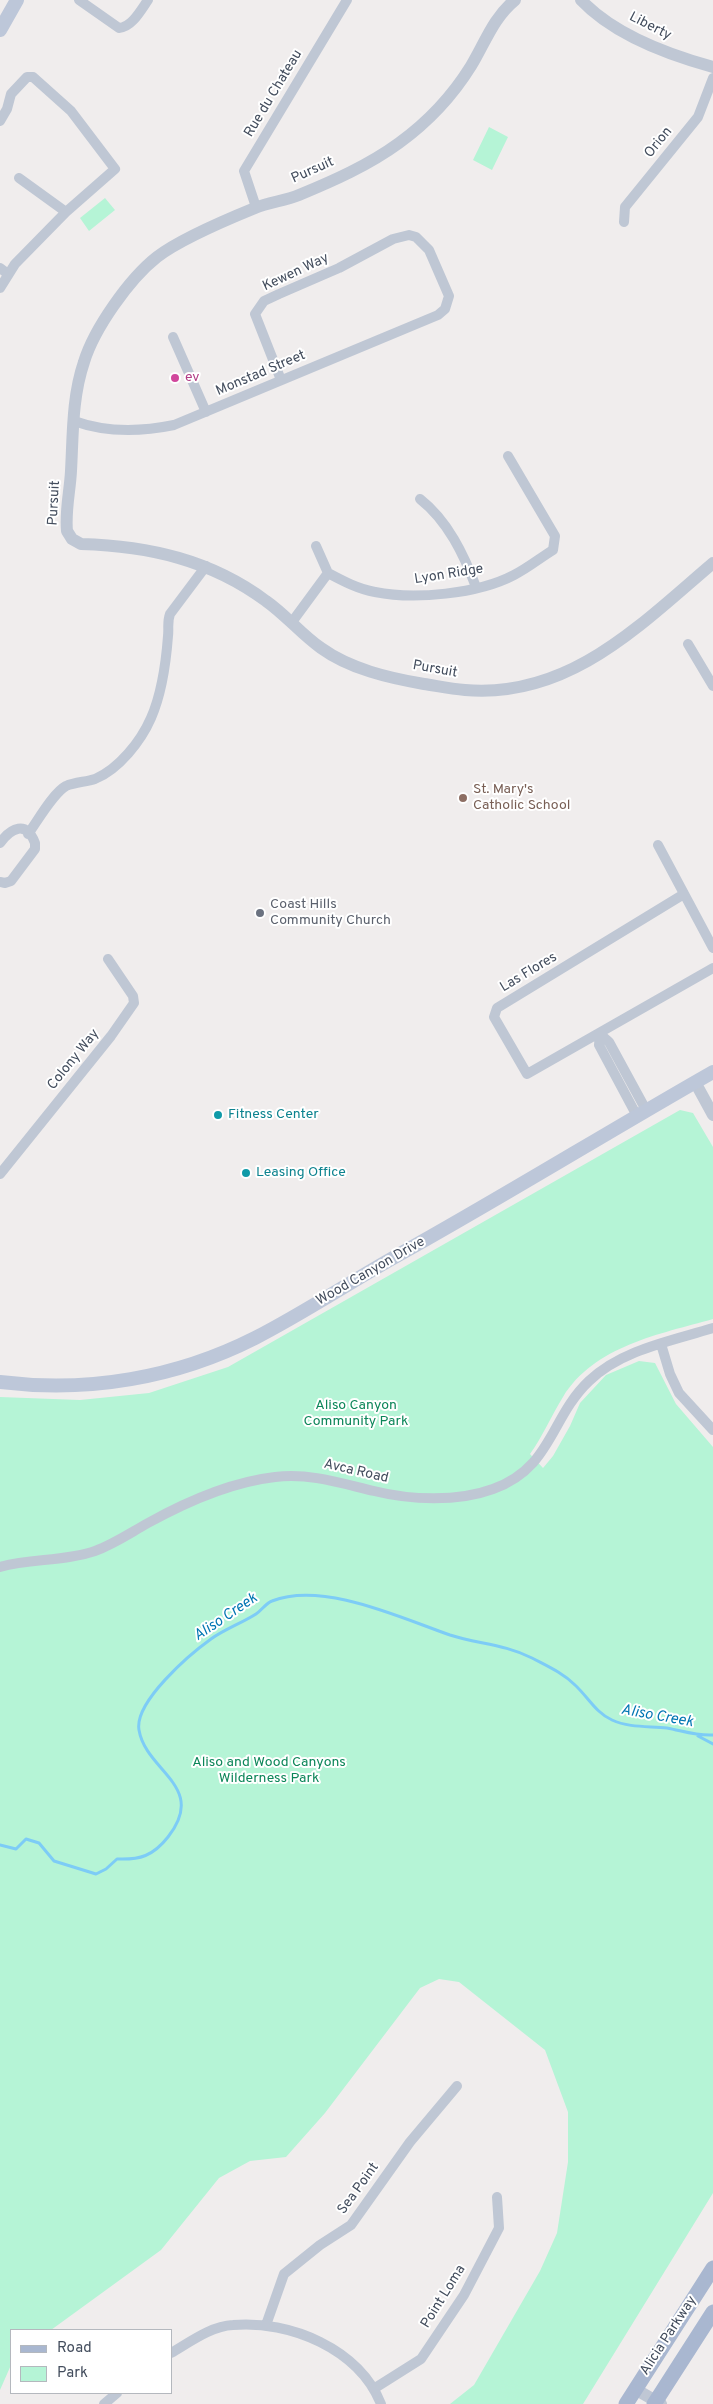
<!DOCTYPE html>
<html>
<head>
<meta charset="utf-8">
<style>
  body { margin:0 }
  #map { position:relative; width:713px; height:2404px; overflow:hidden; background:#f0eded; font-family:Overpass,sans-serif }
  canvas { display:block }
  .legend { position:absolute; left:10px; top:2329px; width:162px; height:65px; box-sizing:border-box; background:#fff; border:1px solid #b4b8be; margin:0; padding:6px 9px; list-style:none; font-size:15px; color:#434d5d }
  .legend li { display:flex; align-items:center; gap:10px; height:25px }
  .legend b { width:25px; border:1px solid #b4b8be }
</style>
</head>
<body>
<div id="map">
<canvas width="713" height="2404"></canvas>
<ul class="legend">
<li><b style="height:6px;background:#a9b7d0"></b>Road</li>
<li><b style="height:14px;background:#b5f4d6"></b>Park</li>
</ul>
</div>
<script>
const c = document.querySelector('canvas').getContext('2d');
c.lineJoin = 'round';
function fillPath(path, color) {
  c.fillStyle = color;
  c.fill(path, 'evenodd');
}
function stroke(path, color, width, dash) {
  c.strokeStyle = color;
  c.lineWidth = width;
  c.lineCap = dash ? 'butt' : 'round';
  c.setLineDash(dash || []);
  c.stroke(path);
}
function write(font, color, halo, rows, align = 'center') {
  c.font = font + ' Overpass,sans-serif';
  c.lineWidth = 4;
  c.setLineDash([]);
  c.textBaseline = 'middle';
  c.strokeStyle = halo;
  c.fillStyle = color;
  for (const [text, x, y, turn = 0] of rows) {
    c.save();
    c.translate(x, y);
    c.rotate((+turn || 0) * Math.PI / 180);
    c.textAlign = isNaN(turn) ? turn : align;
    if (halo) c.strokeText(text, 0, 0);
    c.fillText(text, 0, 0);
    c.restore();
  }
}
fillPath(new Path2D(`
  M489,127L508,137L492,170L473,160Z
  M105,198L115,210L89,231L80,218Z
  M680,1110L693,1113L713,1147V1319C660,1334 594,1346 563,1397C551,1416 543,1436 530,1454L543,1468L553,1456L570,1426L580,1403L606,1375L639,1361L655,1363L676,1404L713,1447V2193L583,2404H450L474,2385L540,2271L557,2233L568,2162V2112L545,2050L459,1982L439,1979L420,1988L325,2113L286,2157L250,2161L219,2178L161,2250L51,2330H11V2365L0,2390V1397L80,1400L149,1393L228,1367Z`), '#b5f4d6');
stroke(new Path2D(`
  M698,1736L713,1744
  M0,1845L16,1849L26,1839L39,1843L54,1861L96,1874L106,1869L117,1859C140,1860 153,1856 168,1837C208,1786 146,1772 139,1730C134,1702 190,1654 211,1639C225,1629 242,1623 256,1614C262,1610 266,1603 272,1601C323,1581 401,1618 450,1635C478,1644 504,1644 532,1658C547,1666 563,1673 575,1685C588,1697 596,1713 612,1720C629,1728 649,1726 667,1728C683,1731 696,1736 713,1735`), '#7dccf6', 3);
stroke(new Path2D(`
  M79,0L119,28C132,27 141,10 148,0
  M0,121L7,109L11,94L27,77H33L71,111L115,169L66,212L15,264L0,288
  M19,178L66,212
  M256,207L244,171L347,0
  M624,222L625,207L698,117L713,78
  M0,268L8,274
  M173,337L206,412
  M74,421C107,433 140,432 174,425L438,315L445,309L449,296L429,250L416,237L409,235L393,239L339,268L279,294L264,301L255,314L281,380
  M420,499C448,521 464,555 476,587
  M316,546L328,573
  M292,622L328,573C343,581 358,589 375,592C414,600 478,594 514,575C528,568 540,558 553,550L555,536L508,456
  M688,644L713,686
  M28,834C37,822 53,793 66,786C75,782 86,782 95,779C119,769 141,741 151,718C162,693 166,663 168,636C169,628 167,622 170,614L206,566
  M0,843C11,828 26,820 35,843V849L11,881L5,883L0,882
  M658,845L713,948
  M684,894L497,1008L494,1017L527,1074L713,968
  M600,1034L599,1045L637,1116
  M600,1034L609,1042L646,1110
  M0,1174L111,1036L134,1003L133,996L108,959
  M661,1344L670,1374L679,1393L713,1430
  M0,1567C31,1558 63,1562 95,1551C114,1544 130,1533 148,1523C186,1502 231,1482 275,1477C311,1473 340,1483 374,1491C410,1500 458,1502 493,1489C552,1468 550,1418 589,1381C621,1350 671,1341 713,1328
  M266,2325L284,2274L320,2245L351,2225L410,2142L457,2086
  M171,2353C190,2342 211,2326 233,2325C290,2320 359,2349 381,2404
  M375,2388L421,2359L464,2295L499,2228L497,2197
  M104,2404L117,2393`), '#bfc7d4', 10);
stroke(new Path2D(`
  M515,0C493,18 485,43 471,66C453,95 428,122 399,143C369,165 333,181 299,195C285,201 269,202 255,208C228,219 179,240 157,257C129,279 94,329 84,362C72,397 73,435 71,471C70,491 65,511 67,531L72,539L81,544C149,546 211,560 266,601C286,615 301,634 321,648C350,669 389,678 424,684C437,686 451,689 465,690C569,699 640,625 713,563
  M581,0C613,34 669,55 713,67
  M695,1082L713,1115
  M635,2389L661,2404`), '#bfc7d4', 12);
stroke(new Path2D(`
  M0,30L17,0
  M0,1382C88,1393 176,1378 255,1338C302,1314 347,1284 393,1258C501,1198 606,1133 713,1072`), '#bdc7d9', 14);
stroke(new Path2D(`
  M626,2404L713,2268
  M654,2404L713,2312`), '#a9b7d0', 15);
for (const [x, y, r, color] of [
  [175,378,5,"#d1479c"],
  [463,798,5,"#8d6e63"],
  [260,913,5,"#6b7280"],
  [218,1115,5,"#0f9aa8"],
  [246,1173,5,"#0f9aa8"]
]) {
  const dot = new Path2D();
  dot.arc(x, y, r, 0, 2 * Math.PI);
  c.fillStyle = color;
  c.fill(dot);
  stroke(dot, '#fff', 2);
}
write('14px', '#434d5d', '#fff', [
  ["Liberty",650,27,27],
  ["Rue du Chateau",274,94,-59],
  ["Orion",659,143,-51],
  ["Pursuit",313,171,-24],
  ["Kewen Way",296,273,-25],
  ["Monstad Street",261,374,-23],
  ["Pursuit",55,503,-87],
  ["Lyon Ridge",449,575,-9],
  ["Pursuit",435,670,10],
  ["Las Flores",529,973,-31],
  ["Colony Way",74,1060,-51],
  ["Wood Canyon Drive",371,1272,-30],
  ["Avca Road",356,1472,13],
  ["Sea Point",359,2189,-54],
  ["Point Loma",444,2297,-58],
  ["Alicia Parkway",669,2336,-57]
]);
write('14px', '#b23c85', '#fff', [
  ["ev",185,378]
], 'left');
write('14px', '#785e54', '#fff', [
  ["St. Mary's",473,790],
  ["Catholic School",473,806]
], 'left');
write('14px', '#5b616d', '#fff', [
  ["Coast Hills",270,905],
  ["Community Church",270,921]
], 'left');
write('14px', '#0d838f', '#fff', [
  ["Fitness Center",228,1115],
  ["Leasing Office",256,1173]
], 'left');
write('14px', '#0c8659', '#fff', [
  ["Aliso Canyon",356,1406],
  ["Community Park",356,1422],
  ["Aliso and Wood Canyons",269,1763],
  ["Wilderness Park",269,1779]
]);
write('italic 15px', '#0075b3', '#fff', [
  ["Aliso Creek",226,1618,-34],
  ["Aliso Creek",657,1717,10]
]);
</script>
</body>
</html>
